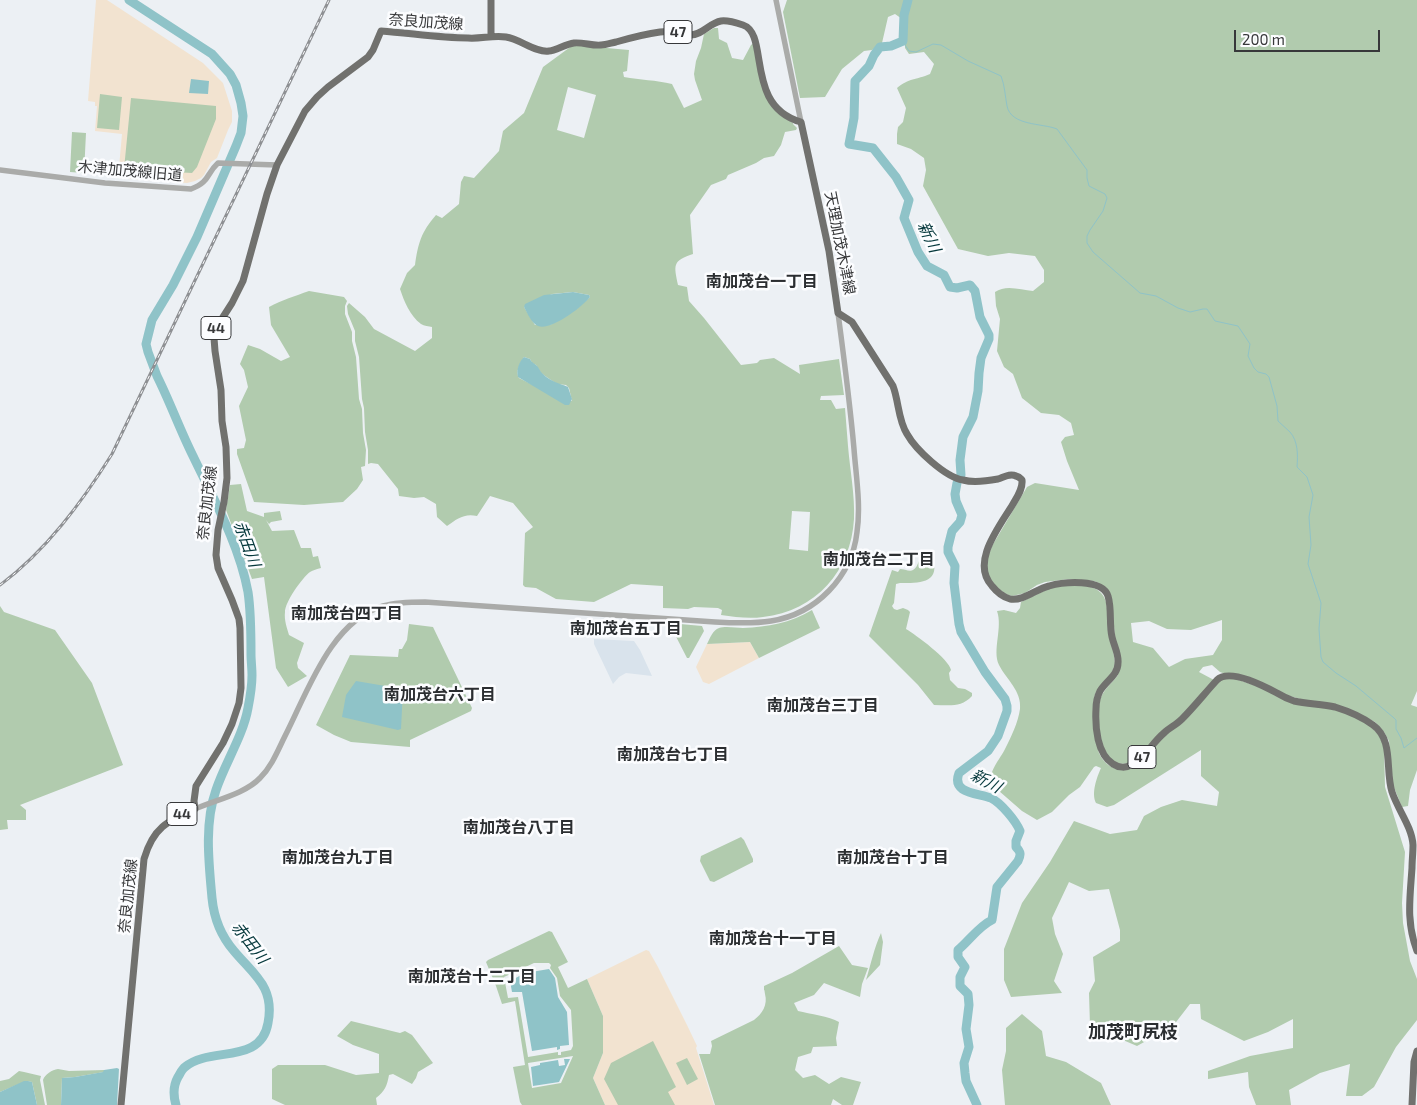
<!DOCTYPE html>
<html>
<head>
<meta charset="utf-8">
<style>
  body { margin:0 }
  #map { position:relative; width:1417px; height:1105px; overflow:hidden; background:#ecf0f4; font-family:"Exo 2",sans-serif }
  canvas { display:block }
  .scale { position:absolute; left:1234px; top:30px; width:146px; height:22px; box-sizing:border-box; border:2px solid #37383a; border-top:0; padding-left:6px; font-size:15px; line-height:18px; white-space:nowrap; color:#37383a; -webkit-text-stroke:4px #fcfdff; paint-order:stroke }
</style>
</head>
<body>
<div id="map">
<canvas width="1417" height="1105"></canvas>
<div class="scale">200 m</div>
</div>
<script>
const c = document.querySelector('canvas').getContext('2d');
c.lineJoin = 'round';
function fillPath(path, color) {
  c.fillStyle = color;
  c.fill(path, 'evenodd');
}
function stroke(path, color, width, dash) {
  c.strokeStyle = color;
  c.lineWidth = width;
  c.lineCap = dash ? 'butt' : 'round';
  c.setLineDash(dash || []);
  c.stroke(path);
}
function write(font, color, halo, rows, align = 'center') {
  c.font = font + ' "Exo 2","Noto Sans JP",sans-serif';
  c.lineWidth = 5;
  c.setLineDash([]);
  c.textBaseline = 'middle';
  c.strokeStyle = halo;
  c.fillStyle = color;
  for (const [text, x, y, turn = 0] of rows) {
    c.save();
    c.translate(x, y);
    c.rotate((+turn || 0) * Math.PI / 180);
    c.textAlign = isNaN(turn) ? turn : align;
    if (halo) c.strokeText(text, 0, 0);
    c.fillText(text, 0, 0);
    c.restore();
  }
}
fillPath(new Path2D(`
  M594,639L634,641L640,650L652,676L626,673L619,677L613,684L594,644Z`), '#d9e3ec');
fillPath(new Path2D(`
  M96,0H107L203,63L223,83L232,111V122L228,130L217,158L211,162L204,175L201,178L195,181L187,183L118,178L122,134L95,131L97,106H95V102L88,101Z
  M750,642L759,658L709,684L703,682L696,667L707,644Z
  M646,950L649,951L658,967L687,1025L697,1046L696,1048L714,1105H605L593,1078L603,1053V1016L587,979Z`), '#f2e3d0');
fillPath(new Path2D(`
  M787,0H1417V691L1411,705L1417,707V770L1410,790L1408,806L1402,807L1393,785L1389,741L1384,732L1375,722L1359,714L1297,700L1220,672L1212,665L1203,667L1199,672L1214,680L1179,720L1133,761C1101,777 1095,721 1100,700C1103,690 1112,683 1118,675L1112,602L1099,583L1094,581L1069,579L1045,582L1037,585L1025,593L1012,596C1000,593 987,580 986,566C986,559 990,552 992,546L1027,487L1035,483L1079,490L1067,461L1061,442L1065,437L1074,435L1071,423L1059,415L1041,413L1022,398L1013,374L1004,367L997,351L1000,319L996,306L995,292C1006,284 1021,290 1033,291L1044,282V270L1035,256L1009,253L988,256L958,249L923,186L926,170L924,158L911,149L897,144V134L898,127L903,122L906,108L897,88C909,78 916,80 930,74L934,64L924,52L909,54L905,48V21L895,14L888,17L882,43L872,50L864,51L842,69L825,97L800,98L783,12ZM1222,620V640L1213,655L1185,659L1169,667L1153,648L1133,642L1131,623L1149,621L1167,629L1191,630Z
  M714,28H718L719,39L727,43L732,58L743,60L751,45L755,42L758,65L780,115L793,123V124L797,128L796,130L785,132L781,145L774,156L764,158L756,163L728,175L726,179L711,185L690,215L693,254C672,261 674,265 678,285L687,287L689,301L704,318L741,365L757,363L760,360L774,358L800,374L799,365L839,359L844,395L821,396L820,400H831L836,409L845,408C846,421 847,433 848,446C850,470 855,495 854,519C851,571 816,611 763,617C749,619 735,617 721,615L722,610L718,608L694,607L688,609L663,608V586L631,584L594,602L556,599L536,588L525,587L523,585L525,533L533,527L513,503L490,496L477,516C464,513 457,519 447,526L437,517L436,504L424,497L414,498L399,496L398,489L378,464L371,463L368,464V450L365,432L364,408L362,399L359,357L355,341V331L348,314L347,306L349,303L365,317L374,329L415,351L432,338V327C429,326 424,326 421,324C410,316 404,301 400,289L407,273L415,265C418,244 421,232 436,215L442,218L459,204L461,182L464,176L474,178L499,151L503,131L524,113L543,67L573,45L629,50L627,71L623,72L624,77C640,80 656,80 672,84L684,108L702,100L695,80L694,74L696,61L701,48L704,34ZM568,87L596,95L584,138L557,130ZM573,292L589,295L590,297L575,310L550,325H535L524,307L552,294ZM524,357L530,359L532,363L536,365L541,373L548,378L557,384L566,385L569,388L572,401L537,387L519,378C515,371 520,364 524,357ZM792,511L810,512L808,551L789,549Z
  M100,94L122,97L119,130L97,128Z
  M131,98L216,106V119L197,167L192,173L124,169Z
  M72,132L86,133L84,173L70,172Z
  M309,291L344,297L347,301L345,306V314L352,332V341L356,357L359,399L362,409L363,433L366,450L365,466L361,467L363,480L357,489L343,502L304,505L254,502L237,454V449L244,448L246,440L239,406L248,387L244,370L240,364L248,345L260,349L281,361L290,357L271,325L269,307C282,300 295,296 309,291Z
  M241,484L247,511L264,517V513L280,511L282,520L271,522L269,524L266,520L272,531L294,530L301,548H311L313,557L318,556L321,568C317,569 313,570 310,572C302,578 285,602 285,612C284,620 287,628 289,635L304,643L297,663L298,668L307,676L288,687L276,668L264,577L252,579L226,510L230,485Z
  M925,553L932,556C942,584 919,583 900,583L896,584L894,603L892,606L894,609L897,610L903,608L908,610L910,612L906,629C916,635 949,659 951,670L949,673L950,680L958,688L965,689L972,693V696C961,708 949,705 934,705L918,685L869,636L892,570L898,572L900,569C904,569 910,572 913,570C919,567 918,557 925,553Z
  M1063,585C1079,585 1101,583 1106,602L1115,663C1113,676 1102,681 1096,692C1090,703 1096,741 1099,753C1104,764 1113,770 1125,770L1156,745L1219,679L1230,677L1268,690L1333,708L1361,720L1369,725L1379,735L1384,747L1385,787L1405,852L1402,903L1403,923L1410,961L1417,979V1020L1396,1047L1374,1087L1362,1096H1346L1350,1064L1320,1073L1289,1090L1291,1105H1256L1249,1087L1248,1072L1208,1079V1071L1250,1056L1293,1048V1019L1268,1032L1244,1041L1201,1019L1200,1004H1190L1173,1026L1137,1046L1090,1026L1089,993L1095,981L1093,957L1120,941V930L1109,889L1089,891L1069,882L1052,918L1055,934L1063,954L1054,981L1062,993L1011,997L1004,980V949L1022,903L1050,862L1074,821L1110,834L1137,830L1144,816L1161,807L1182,800L1217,806L1219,792L1201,776V750L1114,805L1107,807L1096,803C1091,793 1097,777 1101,768L1096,766L1094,767L1080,787L1069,795L1052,812L1037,820L1022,811L991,784C988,772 1000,759 1005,749C1011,737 1018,723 1020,709C1022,691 1006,679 999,665C992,650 1003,628 997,611L1004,610L1016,613L1020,608L1021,602L1048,589Z
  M0,606L4,612L55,630L92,683L123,765L20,805L26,810V820H7L8,829L0,830Z
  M812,610L820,628L759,658L750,642L707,644C710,638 713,630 719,628C726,626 736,628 743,628C768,627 790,623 812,610Z
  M669,623L702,626L704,631L689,658H687Z
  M409,624L433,627L472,708L471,711L410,740V747L351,742L334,735L316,725L350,655L398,657L399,649H402L407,640Z
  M741,837L744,840L753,859V862L714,882L710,881L700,861L701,856Z
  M549,931L552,932L568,962L558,967L568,988L587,979L603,1016V1053L593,1078L605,1105H522L520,1102L513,1067L525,1065L515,1001L502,1004L496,986L486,962L488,960ZM534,963H549L551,965L550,968L557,978L560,996L571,1010L573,1046L571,1050L561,1052V1055H558V1052L528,1057L518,997L508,998L504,977ZM573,1056L561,1083L532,1088L528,1063Z
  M881,933L883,942L880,965L866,980C871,964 874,948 881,933Z
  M839,946L852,965L868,968L862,984L860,997L824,983L814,995L794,1003L798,1011C810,1014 829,1016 839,1022L836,1038L837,1046L813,1047L811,1053L798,1057L795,1070L803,1078L815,1075L829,1084L841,1077L861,1082L853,1105H842L833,1099L831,1105H715L699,1054H710L712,1046L711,1041L754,1020C762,1014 768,1005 765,994C764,986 764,994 764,986L792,973Z
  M1022,1014L1042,1031L1046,1056L1066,1062L1101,1083L1111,1105H1005L1002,1070L1006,1051V1028Z
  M351,1021L400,1033L405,1031L412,1035L433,1063L418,1072L416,1078L412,1084L393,1074L389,1075C387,1086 385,1091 376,1098L377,1105H285L272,1099V1069L278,1065H325L356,1075L379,1073V1054L353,1045L337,1036Z
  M653,1041L676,1087L668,1092L675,1105H618L604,1079L611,1063Z
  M687,1058L698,1079L687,1085L676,1063Z
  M58,1069L69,1071L104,1070V1072L75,1077L62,1078L61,1105H47L43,1080C45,1074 52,1070 58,1069Z
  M19,1071L24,1072L41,1076L40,1080L45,1105H37L32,1082L26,1081L0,1092V1081L9,1079Z`), '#b1cbae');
fillPath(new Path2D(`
  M191,79L209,81L208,94L189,93Z
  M573,292L589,295L590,297C582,307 551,331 538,326C531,323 527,312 524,307L525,304L544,295Z
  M524,357L530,359C531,362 534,363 536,365C539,367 540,372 543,374C551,382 559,383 568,387L572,399L569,405H565L518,377C516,370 519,362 524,357Z
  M356,681L403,689L401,729L398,730L342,717L346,695Z
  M549,969L555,978L558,997L567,1012L569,1045L560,1046V1049L557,1050V1047L532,1051L522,992H512L510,981L525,973Z
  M564,1059H570L559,1082L533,1086L531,1067L540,1065V1063L558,1060L559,1066L565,1065Z
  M117,1068L119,1069L117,1105H61L62,1078L75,1077L103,1072L104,1070Z
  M24,1081H28L32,1082L37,1105H0V1092Z`), '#8fc3c8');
stroke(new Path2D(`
  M903,42L909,51L916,52L933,44L941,45L968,61L1001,76C1005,86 1005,96 1007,106C1011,126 1042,123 1057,129L1087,170V178L1089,186L1105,194L1107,198L1103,211L1090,230L1087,236V243L1093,252L1140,293L1156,296L1178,308L1190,312L1203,309H1207L1215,321L1238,326L1250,344L1248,356L1254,368L1258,372L1266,374L1269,377L1277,406L1278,421C1282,425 1286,428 1290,432C1298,441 1298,455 1297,467L1307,477L1313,495L1309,517L1311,545L1308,564L1321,603L1319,629L1321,657L1323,662L1336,673L1356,686L1394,718L1396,720V729L1401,738L1404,748L1417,738`), '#8fc3c8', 1);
stroke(new Path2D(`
  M129,0L212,54L230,74L236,85L241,103L243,116L241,133L236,146L197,237L173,285L152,320L146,344L148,352L157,376C170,402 180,430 193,456C214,500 239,544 248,592C251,612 251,634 251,654C251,661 252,668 252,675C252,686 250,698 248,708C243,736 225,763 216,790C204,824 209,864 212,898C214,919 221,936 234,951C254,975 275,987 268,1023C261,1065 210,1046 185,1067C182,1069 180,1074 178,1077C173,1086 173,1095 176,1105
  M908,0L904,15L903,41L891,46L880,47L874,55L869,66L855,81L854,118L849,144L873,148L896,177L909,200L904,218L918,252L927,266L944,275L950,287L957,288L970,285L975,291L980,317L989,335V339L981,358L979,373L978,391L973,417L963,437L960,460L961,475
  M957,483L955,494L956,501L962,515L960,522L952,531L948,547V552L955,566L954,583L959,624L961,632L985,672L1005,699L1007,706V711L998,736L988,751L959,773C951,794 978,793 991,798C1001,803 1016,821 1020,831L1016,841V847C1021,852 1021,855 1018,861L997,887L992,920C979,926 969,941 958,950V957L965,967L960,977V986L968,994L969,1005L966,1029L969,1047L964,1063L965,1073L966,1081L977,1105`), '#8fc3c8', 9);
stroke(new Path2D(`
  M776,0L801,122
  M0,170L105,183L191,189C210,182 206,174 218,163L277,165
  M195,809C215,800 245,794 260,778C272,766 278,750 285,736C308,691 331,621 383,606C397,602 411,602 425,602L715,622C733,623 753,624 771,621C816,614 852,577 857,532C861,505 856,476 854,449C850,403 844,358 838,313`), '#aaaba9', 5.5);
stroke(new Path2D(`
  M491,0V36
  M121,1105L144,859C153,828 167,821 195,809L194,801L196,786L223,743L232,724L239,703L241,688L240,628L239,619L232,600L218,568L216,555L218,530L224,502L227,478L226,447L222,421L221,390L215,351L214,338L216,328L232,303L243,281L267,194L277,165L305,111L317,97L328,87L368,57L373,50L381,31C410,33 439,38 468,38C481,39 493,35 506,37C520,39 536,53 549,51C556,51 565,44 574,43C583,42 592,46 601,45C606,45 611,43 616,42C630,38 645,34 660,32C671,31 680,34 690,35C703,35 709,23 721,21C728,20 737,23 743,25C770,34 744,106 801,122L829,251L838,313L852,322L893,386C899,402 898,420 907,434C916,450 945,477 963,480C974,483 987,481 998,479C1004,477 1010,473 1016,476C1020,477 1020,478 1022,480C1023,489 1017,497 1013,504C1000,526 970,562 992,586C996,591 1003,597 1010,599C1024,601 1036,589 1049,586C1063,582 1102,578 1108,596C1112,609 1109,624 1112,637C1114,646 1119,654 1118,663C1118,675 1106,681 1100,691C1097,697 1096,703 1096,709C1095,727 1097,754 1113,764C1119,768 1126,768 1131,765C1145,758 1152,743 1164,733C1169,728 1176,725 1182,719C1194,707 1205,693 1217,680C1229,668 1264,686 1277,693C1282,696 1288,699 1294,701C1308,704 1322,704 1335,707C1348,711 1362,717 1373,725C1394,740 1385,770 1392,792C1398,810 1412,827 1413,845C1413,853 1412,861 1412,868C1410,898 1406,922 1417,951
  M1412,1105L1414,1062L1417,1051`), '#71716e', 7);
const rail = new Path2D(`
  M0,585C46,551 82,502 112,454L329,0`);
stroke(rail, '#8e9093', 3);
stroke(rail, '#fcfdff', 1, [4]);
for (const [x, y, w] of [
  [678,32,28],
  [216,328,30],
  [1142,757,28],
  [182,814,30]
]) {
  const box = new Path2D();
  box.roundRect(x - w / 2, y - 11.5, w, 23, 4);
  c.fillStyle = '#fcfdff';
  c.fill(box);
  stroke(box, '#37383a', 1);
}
write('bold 14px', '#37383a', null, [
  ["47",678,32],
  ["44",216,328],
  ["47",1142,757],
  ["44",182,814]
]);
write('15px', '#37383a', '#fcfdff', [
  ["奈良加茂線",426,22,4],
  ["木津加茂線旧道",130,171,5],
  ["天理加茂木津線",840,243,79],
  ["奈良加茂線",207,503,-83],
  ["奈良加茂線",128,896,-84]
]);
write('italic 16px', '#05383c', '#fcfdff', [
  ["新川",929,237,65],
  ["赤田川",247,544,70],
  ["新川",986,781,28],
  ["赤田川",250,943,52]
]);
write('bold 16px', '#2b2e31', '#fcfdff', [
  ["南加茂台一丁目",762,282],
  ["南加茂台二丁目",879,560],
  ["南加茂台四丁目",347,614],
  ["南加茂台五丁目",626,629],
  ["南加茂台六丁目",440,695],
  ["南加茂台三丁目",823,706],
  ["南加茂台七丁目",673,755],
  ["南加茂台八丁目",519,828],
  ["南加茂台九丁目",338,858],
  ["南加茂台十丁目",893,858],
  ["南加茂台十一丁目",773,939],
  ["南加茂台十二丁目",472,977]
]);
write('bold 18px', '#2b2e31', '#fcfdff', [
  ["加茂町尻枝",1133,1032]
]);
</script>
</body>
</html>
